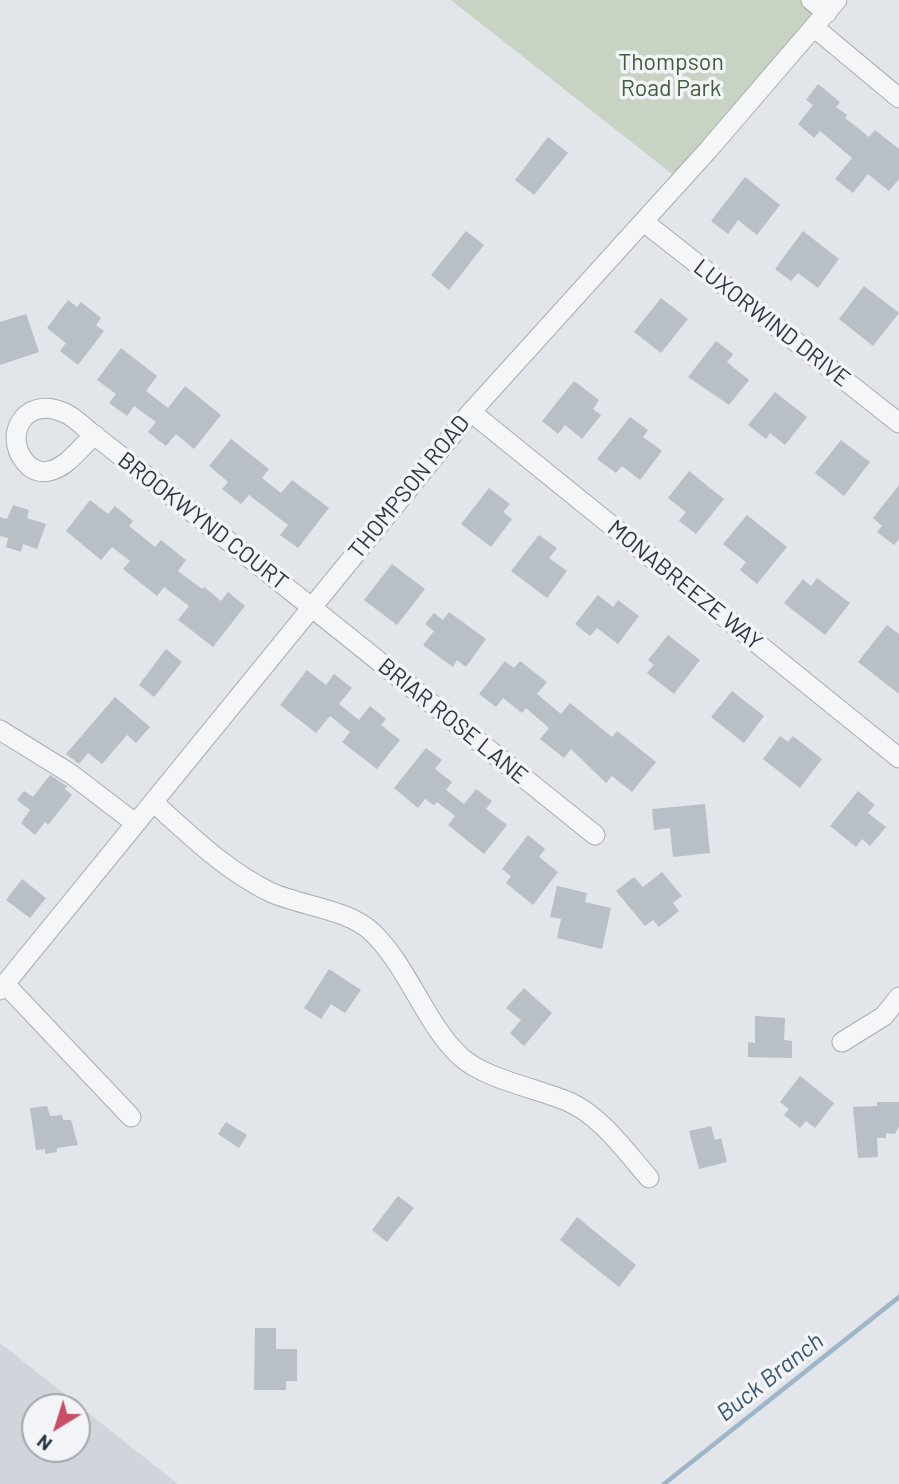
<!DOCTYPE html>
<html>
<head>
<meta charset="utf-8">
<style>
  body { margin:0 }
  #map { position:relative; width:899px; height:1484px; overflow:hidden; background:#e2e5ea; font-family:Barlow,sans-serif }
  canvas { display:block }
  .north { position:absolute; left:21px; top:1393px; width:70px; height:70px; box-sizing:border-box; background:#f2f4f7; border:2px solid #a2a7ae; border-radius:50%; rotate:218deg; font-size:19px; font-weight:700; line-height:28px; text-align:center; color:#2b3441 }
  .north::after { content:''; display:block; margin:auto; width:24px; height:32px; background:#c84e67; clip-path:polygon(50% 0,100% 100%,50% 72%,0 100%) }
</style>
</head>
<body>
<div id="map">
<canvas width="899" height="1484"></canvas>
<div class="north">N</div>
</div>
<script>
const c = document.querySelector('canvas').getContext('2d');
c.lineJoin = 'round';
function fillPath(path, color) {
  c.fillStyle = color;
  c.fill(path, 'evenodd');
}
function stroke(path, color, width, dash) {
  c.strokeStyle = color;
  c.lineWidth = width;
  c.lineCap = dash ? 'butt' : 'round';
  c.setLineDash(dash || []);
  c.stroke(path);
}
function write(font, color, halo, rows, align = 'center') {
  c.font = font + ' Barlow,sans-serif';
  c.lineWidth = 7;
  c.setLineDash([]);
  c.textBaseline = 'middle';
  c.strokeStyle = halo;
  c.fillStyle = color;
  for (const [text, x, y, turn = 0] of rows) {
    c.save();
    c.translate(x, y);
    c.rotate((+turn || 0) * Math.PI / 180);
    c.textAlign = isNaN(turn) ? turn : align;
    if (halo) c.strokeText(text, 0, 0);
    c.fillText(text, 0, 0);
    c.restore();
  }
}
fillPath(new Path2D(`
  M0,1343L178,1484H0ZM35,1407H77V1449H35Z`), '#d0d5db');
fillPath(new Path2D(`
  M451,0H837L681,181Z`), '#c8d3c4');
stroke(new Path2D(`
  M664,1484L899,1297`), '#9fb5c8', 4.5);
fillPath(new Path2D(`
  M818,84L840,102L836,107L847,115L845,118L869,137L875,130L899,149V179L889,191L868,174L853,193L835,179L852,158L820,131L814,138L798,124L813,105L806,100Z
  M548,137L568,153L534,195L515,180Z
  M745,177L780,205L757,235L738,220L728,234L711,221Z
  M466,231L484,245L449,290L431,275Z
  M803,231L839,259L818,288L798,273L791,281L775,269Z
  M864,286L899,313L873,346L839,319Z
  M661,298L688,319L661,353L634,332Z
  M68,300L77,307L81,302L101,318L96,325L104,331L78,365L60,351L66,343L47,328Z
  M26,314L39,352L0,365V322Z
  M716,341L733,354L727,362L749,380L729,405L688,377Z
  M121,348L157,376L146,391L168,408L185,386L221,415L194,449L176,434L166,446L148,432L156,422L134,406L127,416L109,403L116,394L97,380Z
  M574,381L599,400L593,409L601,415L582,439L565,425L558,434L542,421Z
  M775,392L807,417L785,445L770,433L766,439L748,425Z
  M630,417L648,430L643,437L662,451L640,480L622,466L616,473L597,459Z
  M231,439L269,469L262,478L281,493L292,480L329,508L298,548L280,535L288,525L249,495L241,504L222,489L228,482L209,466Z
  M841,440L870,462L844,496L815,473Z
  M689,471L724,499L696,534L679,521L686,512L668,498Z
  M899,485V539L894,545L877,532L882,526L873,518Z
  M489,488L510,504L503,512L512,519L491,547L461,524Z
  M90,500L108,514L115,506L133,521L129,526L155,547L161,540L186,560L178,571L202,589L204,587L221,601L228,592L245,606L213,647L178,620L189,606L164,587L157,596L123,569L130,561L112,547L101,560L66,531Z
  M13,505L29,510L27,518L46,524L37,549L23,544L21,552L6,547L8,538L0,536V517L7,519Z
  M747,515L787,547L757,584L740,570L746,562L723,544Z
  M539,535L557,548L549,558L567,571L547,598L511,571Z
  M392,564L425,589L397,625L364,600Z
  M817,578L850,603L825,635L784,603L803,579L811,586Z
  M598,595L613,607L618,600L639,616L618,644L597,628L590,636L575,624Z
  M449,612L486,639L466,667L457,660L453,667L423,645L434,631L425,624L434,613L443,620Z
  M887,625L899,634V694L858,662Z
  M668,635L700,660L674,694L647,673L654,665L648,660Z
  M166,649L182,662L154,697L139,685Z
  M505,661L514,668L520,661L547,682L537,694L561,714L570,703L612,737L617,731L656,762L632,792L612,776L606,783L571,749L564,758L540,739L549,728L526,708L522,713L503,698L496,707L479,694Z
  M307,670L326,685L334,674L352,688L339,704L359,720L370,706L386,719L381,725L400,740L377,769L342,742L350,732L330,716L316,733L280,705Z
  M732,691L764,716L744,743L711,717Z
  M115,697L150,727L136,743L127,735L102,764L88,753L79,764L66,754Z
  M780,736L788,742L793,736L822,759L800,788L763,759Z
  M426,748L442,760L435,769L452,782L446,790L464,804L476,789L492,801L486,809L507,825L484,854L448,825L455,816L437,802L434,805L425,799L418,808L394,788Z
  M50,775L67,786L65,789L72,795L48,825L45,822L35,835L21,823L30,810L17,800L24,791L33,797Z
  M858,791L875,805L868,813L886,827L870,846L862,839L856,847L830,826Z
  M705,804L710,853L673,857L670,828L654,830L652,809Z
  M528,835L545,849L539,857L558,872L533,905L506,883L511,876L502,869Z
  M662,872L682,896L673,903L679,911L659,927L653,920L645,926L616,891L634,877L643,887Z
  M22,879L46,898L30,918L6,900Z
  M557,886L587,893L585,902L611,908L602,949L557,938L561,919L550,917Z
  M329,969L361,990L345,1013L331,1004L321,1019L304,1008Z
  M524,988L552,1013L524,1046L510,1033L521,1020L506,1008Z
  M755,1016L785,1018L784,1040L792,1041V1058L748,1057V1042L755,1043Z
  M800,1076L834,1103L815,1128L806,1121L800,1128L784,1115L789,1109L780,1102Z
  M877,1102H899V1126L895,1134L886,1133V1138H877L878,1157L858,1158L853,1107L877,1106Z
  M47,1106L50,1116L62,1115L63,1120H71L78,1145L57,1148V1152L45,1154V1149L36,1150L30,1108Z
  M226,1122L247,1135L239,1148L218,1134Z
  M711,1126L715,1140L721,1138L727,1162L699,1169L689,1131Z
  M398,1196L414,1208L387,1242L372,1230Z
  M577,1217L636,1265L619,1287L560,1240Z
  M255,1328H276V1349H297V1381H286V1390H254Z`), '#b9bfc6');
const minor = new Path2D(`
  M811,0L827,13
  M815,28L899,98
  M644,222L899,423
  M471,412L899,758
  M95,435C80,447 68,467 49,471C42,473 36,471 30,467C0,441 22,393 65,413C74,417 83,426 90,432C111,448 132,465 153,481C301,598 448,717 595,835
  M0,730L71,774L135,823
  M153,802C190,835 225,870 270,892C300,906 349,909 373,933C409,968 425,1024 461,1057C485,1079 539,1089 569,1102C601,1116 626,1152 649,1178
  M5,984L131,1117
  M0,990L471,412L709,149L837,0
  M842,1042L884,1016L899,997`);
stroke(minor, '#a7acb4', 21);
stroke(minor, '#f5f6f8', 19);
write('23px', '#415c39', '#f2f4f7', [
  ["Thompson",671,62],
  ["Road Park",671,88]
]);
write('23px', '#2b3441', '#f2f4f7', [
  ["LUXORWIND DRIVE",772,323,38],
  ["THOMPSON ROAD",409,487,-51],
  ["BROOKWYND COURT",203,521,38],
  ["MONABREEZE WAY",685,585,39],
  ["BRIAR ROSE LANE",453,721,39]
]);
write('italic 24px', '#375573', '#f2f4f7', [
  ["Buck Branch",770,1377,-38]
]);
</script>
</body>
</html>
